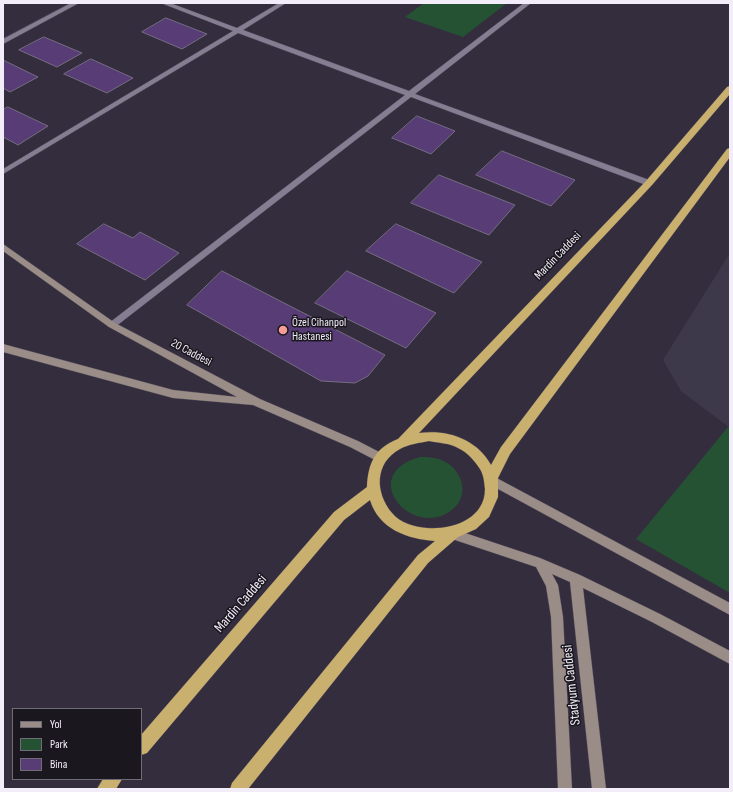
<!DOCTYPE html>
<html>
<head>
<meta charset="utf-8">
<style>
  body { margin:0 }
  #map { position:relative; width:733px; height:792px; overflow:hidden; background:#342d3e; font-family:"Sofia Sans Condensed",sans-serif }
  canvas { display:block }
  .frame { position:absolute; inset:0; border:4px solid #f2edf9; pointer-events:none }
  .legend { position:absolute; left:12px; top:708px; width:130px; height:72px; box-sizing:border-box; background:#1a171e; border:1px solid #706d76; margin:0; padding:5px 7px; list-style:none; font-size:12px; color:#f2edf9 }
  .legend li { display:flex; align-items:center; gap:8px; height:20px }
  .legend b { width:20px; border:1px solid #706d76 }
</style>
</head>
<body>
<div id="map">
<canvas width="733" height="792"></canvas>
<div class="frame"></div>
<ul class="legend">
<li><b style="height:5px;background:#9a8c86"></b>Yol</li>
<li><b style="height:11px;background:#265234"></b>Park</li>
<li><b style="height:11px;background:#573c75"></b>Bina</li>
</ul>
</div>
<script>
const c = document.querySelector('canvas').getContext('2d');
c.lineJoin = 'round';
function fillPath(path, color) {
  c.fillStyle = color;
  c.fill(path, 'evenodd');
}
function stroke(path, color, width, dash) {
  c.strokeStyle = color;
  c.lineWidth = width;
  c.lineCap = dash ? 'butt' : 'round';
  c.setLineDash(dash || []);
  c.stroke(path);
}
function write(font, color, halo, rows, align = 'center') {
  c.font = font + ' "Sofia Sans Condensed",sans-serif';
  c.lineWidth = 3;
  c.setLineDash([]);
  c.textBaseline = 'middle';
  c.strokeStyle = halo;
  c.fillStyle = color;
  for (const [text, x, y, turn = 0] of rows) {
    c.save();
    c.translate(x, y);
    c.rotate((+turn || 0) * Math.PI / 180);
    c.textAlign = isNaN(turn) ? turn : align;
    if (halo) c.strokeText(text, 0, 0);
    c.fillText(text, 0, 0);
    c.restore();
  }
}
fillPath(new Path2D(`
  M730,253V428L681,391L663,360Z`), '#3d394a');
fillPath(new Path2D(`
  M424,3H507L463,37L405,17Z
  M728,427L730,428V593L636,539Z
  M420,457C427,457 434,457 441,460C461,467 471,494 453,509C414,542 355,475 420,457Z`), '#265234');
const building = new Path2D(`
  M166,18L207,34L182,49L142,32Z
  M44,37L82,53L57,67L19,50Z
  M91,59L133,78L107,93L64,74Z
  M3,60L38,77L10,92L3,88Z
  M8,107L48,126L18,145L3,137V110Z
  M417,116L455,131L431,154L392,138Z
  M502,151L575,180L551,206L476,175Z
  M439,175L515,205L489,235L411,203Z
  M104,224L133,238L140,232L179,253L145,280L77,244Z
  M396,224L482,262L454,293L366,251Z
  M222,271L385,355L368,376L355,383L321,381L187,305Z
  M347,271L436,313L406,348L315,303Z`);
fillPath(building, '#573c75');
stroke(building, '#756d81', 1);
const street = new Path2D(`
  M71,3H79L3,44V39Z
  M161,3H170L237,28L279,3H286L243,30L409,91L524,3H531L415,94L652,181L653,183L649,185H646L411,97L115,327H109L107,325L109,323L405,95L238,33L3,174V169L233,31Z`);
const secondary = new Path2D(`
  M3,244L115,323L260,399L358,441L385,455L386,458L385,461L381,462L377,461L350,447L253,405L173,398L3,352V344L173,390L237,397L109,327L3,251Z
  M491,475L730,603V615L487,483L486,480L487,477Z
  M453,529L540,558L580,575L660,614L730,651V664L652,622L583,588L606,789H592L570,582L552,574L558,585L563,617L572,789H558L551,617L546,586L536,567L449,538L447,534L449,530Z`);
const highway = new Path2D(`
  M730,86V94L652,185L419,433C447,429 477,439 491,465L501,447L727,149L730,148V157L510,454L498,478V497L489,517L476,529L458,537L428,563L248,789H230L232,783L418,555L435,541C407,539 379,529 370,500L344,520L147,753L141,755V735L334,512L367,487C368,463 375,448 398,439L646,181L727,87ZM429,441C439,443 449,443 458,448C467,452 475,461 480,469C484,476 484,481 485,489C485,519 452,530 427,528C415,527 400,523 392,513C375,493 374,463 400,449C409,444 419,443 429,441Z
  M103,779H122L116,789H97Z`);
stroke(street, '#4f4957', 1);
stroke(secondary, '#4f4957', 1);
stroke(highway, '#4f4957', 1);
fillPath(street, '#857d91');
fillPath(secondary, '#9a8c86');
fillPath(highway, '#cab06e');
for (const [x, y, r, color] of [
  [283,330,5,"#f59c94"]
]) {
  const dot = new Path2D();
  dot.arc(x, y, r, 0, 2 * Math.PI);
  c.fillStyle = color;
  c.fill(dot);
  stroke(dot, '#1a171e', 1.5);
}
write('12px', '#f2edf9', '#1a171e', [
  ["Mardin Caddesi",558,256,-46],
  ["20 Caddesi",191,353,28]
]);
write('12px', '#f2edf9', '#1a171e', [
  ["Özel Cihanpol",292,323],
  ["Hastanesi",292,337]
], 'left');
write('14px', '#f2edf9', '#1a171e', [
  ["Mardin Caddesi",241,604,-49],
  ["Stadyum Caddesi",572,685,-96]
]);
</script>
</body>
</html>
